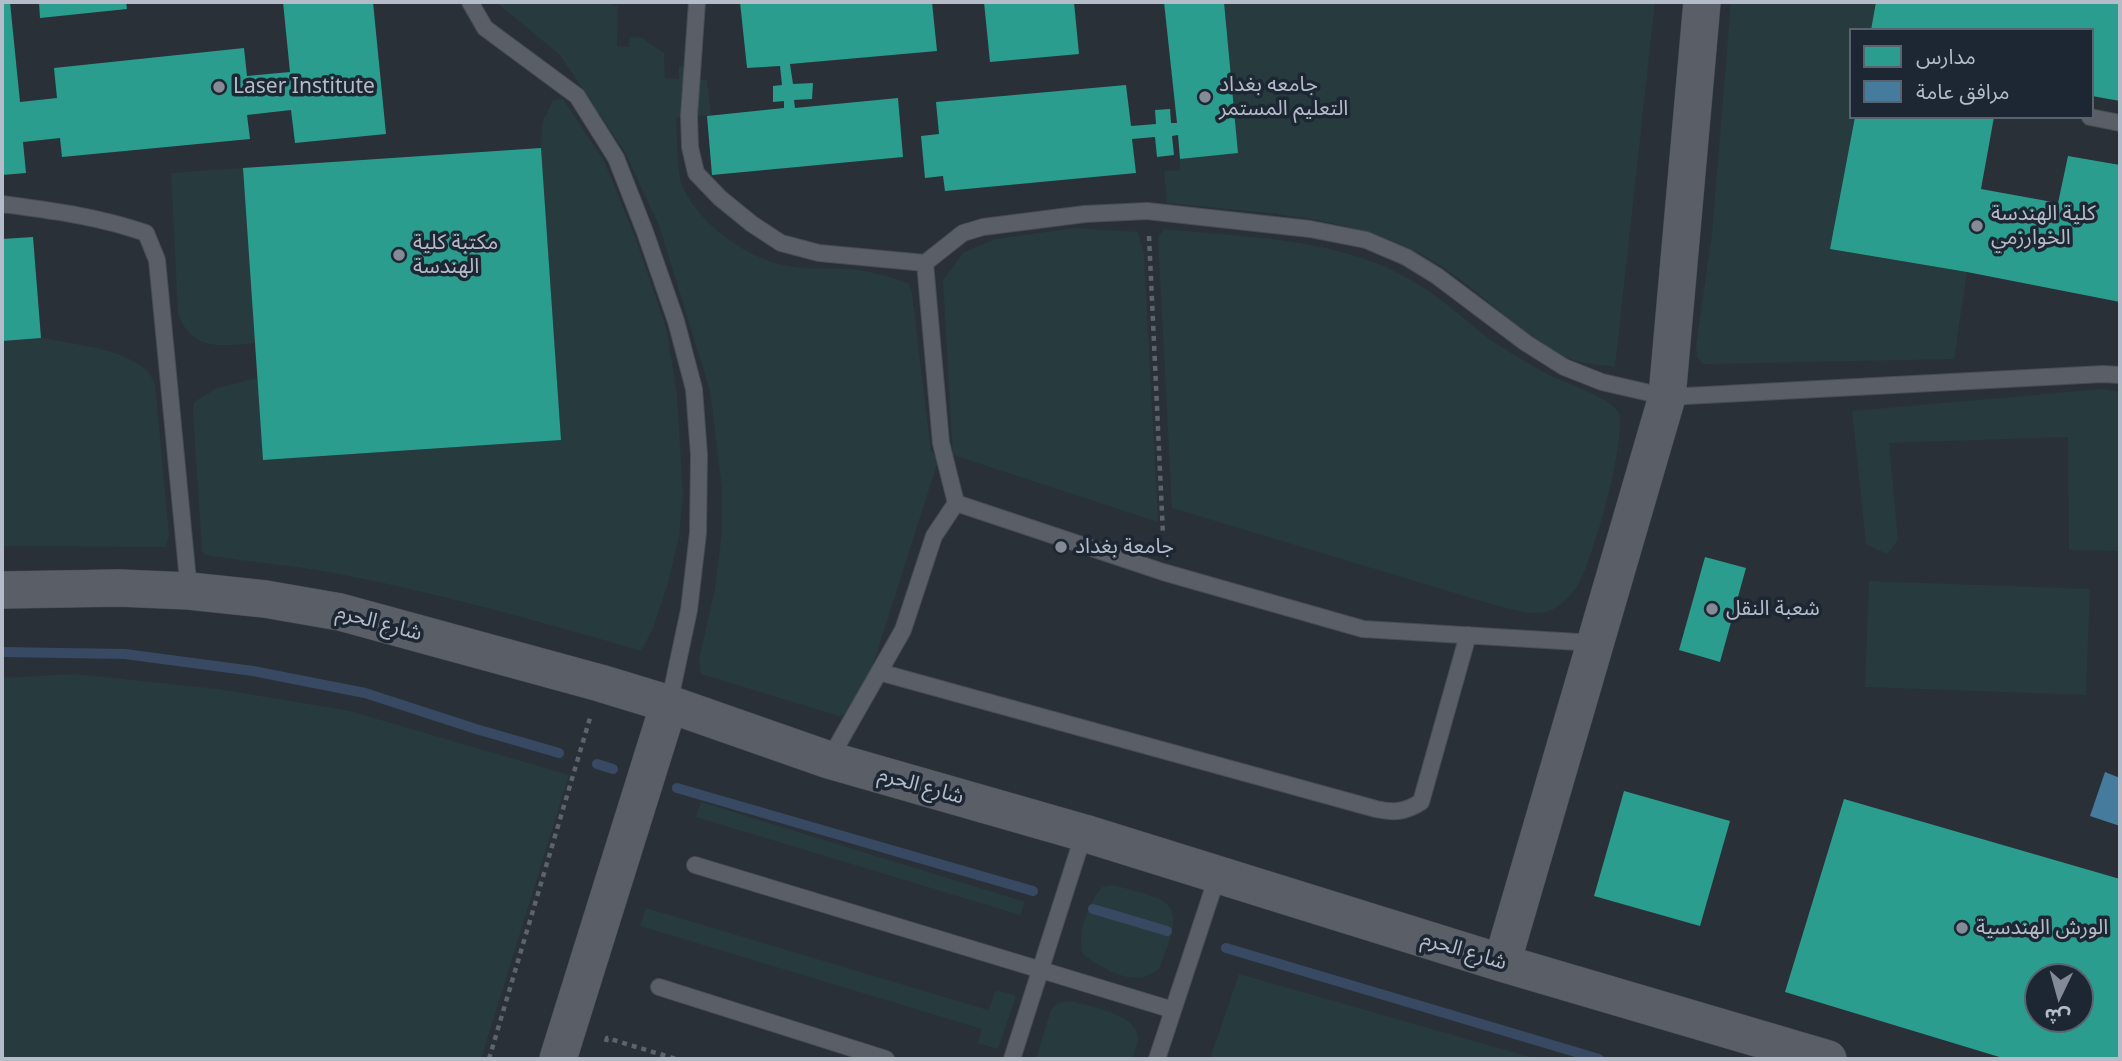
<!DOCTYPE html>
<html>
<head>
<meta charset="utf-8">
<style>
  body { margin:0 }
  #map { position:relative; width:2122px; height:1061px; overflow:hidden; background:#2a3038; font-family:"Noto Sans","Noto Sans Arabic",sans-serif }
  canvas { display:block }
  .frame { position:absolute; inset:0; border:4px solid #b4bcc9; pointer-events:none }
  .legend { position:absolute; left:1849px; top:28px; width:245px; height:91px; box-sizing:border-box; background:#1d2633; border:2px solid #59626f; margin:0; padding:9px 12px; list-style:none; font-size:21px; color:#b4bcc9 }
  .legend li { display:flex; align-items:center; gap:14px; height:35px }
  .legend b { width:35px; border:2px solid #59626f }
  .north { position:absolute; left:2024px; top:963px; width:70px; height:70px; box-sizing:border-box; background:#1d2633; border:2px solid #59626f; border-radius:50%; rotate:185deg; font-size:19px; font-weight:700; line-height:28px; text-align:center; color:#b4bcc9 }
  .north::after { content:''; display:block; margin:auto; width:24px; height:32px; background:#848b96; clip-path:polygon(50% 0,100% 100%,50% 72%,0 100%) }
</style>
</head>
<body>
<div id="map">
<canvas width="2122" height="1061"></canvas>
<div class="frame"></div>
<ul class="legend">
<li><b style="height:19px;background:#2a9d8f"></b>مدارس</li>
<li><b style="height:19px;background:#457b9d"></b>مرافق عامة</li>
</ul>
<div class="north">ش</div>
</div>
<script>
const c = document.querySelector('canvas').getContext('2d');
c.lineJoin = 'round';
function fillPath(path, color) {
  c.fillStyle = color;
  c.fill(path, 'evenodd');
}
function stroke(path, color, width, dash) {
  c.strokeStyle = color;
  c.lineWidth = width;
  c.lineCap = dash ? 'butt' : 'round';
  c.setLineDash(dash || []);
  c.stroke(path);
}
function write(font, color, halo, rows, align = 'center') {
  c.font = font + ' "Noto Sans","Noto Sans Arabic",sans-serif';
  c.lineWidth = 7;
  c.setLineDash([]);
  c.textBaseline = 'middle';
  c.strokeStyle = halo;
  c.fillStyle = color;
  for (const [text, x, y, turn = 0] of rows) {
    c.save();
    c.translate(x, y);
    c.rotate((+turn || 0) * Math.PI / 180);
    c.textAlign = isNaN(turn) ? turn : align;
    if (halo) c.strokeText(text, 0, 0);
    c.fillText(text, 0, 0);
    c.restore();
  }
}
fillPath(new Path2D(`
  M496,2H607L618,7L617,46L629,47L630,37L642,38L664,53L665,78L679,79V66L696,67V80H707L711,115L676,118C677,134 677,168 681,182C694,220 744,256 782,265C803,270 825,268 847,269C867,270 891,276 909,284L912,293L931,451L939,458L862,699L850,714L839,716L701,674L699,659L715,589L722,533V489L710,391L660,228L625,152L560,55Z
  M1224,2H1655L1615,367C1601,365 1582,364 1568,358C1511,330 1469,276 1411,249C1336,213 1248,212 1167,203L1164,171L1180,170V159L1238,152Z
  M1731,2H1876L1871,30H1851V117H1855L1830,249L1967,272L1954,359L1714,364H1703L1697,357L1696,345L1712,234Z
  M563,99L604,161L636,239L667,331L677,396L683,495L679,537L667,586L653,628L641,651C539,621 438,593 334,573C292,565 249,562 206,555L202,551L193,413L194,402L217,388L257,378L264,460L561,440L541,148L542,123L553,100Z
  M243,168L255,343C222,346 191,352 178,313L171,173Z
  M1075,228L1138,232L1144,255L1158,522L953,455L943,280L963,253L995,239Z
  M1164,229C1248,238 1341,237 1416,283C1443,299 1467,322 1492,341C1507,351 1523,360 1538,369C1557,381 1606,395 1617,410C1631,428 1591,568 1576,588C1572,594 1564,602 1557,607C1540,618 1520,611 1501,607L1172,508L1158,238Z
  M41,338C72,344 122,348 146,370C150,373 152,379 155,384L169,535L166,547L2,546V341Z
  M2103,389L2120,392V551L2069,550L2068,437L1889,443L1898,540L1887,554L1866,544L1852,411Z
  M1869,581L2090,589L2086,695L1865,687Z
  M75,674L218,689L350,711L569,775L481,1059H2V678Z
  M701,802L1025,902L1020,915L696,817Z
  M1114,885C1126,889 1154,895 1163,901C1185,914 1165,951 1159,969C1155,971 1149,976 1144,977C1124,982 1096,965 1082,953C1078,931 1088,904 1102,887Z
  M646,908L988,1010L996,990L1016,996L998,1049L978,1043L982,1029L640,926Z
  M1239,974L1537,1059H1210Z
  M1071,1001C1090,1007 1135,1013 1138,1037C1138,1044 1134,1053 1132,1059H1036L1051,1010L1058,1003Z`), '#273a3e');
fillPath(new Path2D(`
  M2,2H10L20,102L57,98L54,68L244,48L247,76L290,72L283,2H373L386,134L295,143L291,110L247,115L250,139L62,157L60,138L23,142L26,173L2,175Z
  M39,2H126L127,9L40,18Z
  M740,2H932L937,51L790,64L793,84L813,83L812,99L794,100L795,108L898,98L903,157L712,175L707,116L784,108V101L773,102V86L782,85L780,66L747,68Z
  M984,2H1074L1079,54L990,62Z
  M1164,2H1224L1238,153L1180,159L1178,135L1172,136L1174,155L1157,157L1155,137L1132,139L1136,173L945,191L943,176L925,178L921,136L939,134L936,102L1126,85L1131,126L1156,124L1155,110L1170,109L1171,123H1177Z
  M1876,2H2120V101L2092,96V30H1871Z
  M1855,117H1994L1981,189L2058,203L2068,156L2120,165V302L1967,272L1830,249Z
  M541,148L561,440L263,460L243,168Z
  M33,237L41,338L2,341V239Z
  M1705,557L1746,568L1720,662L1679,650Z
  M1624,791L1730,821L1700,926L1594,896Z
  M1844,799L2120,879V1059H2006L1785,992ZM2038,977H2080V1019H2038Z`), '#2a9d8f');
fillPath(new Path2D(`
  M2105,772L2120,778V826L2090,816Z`), '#457b9d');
stroke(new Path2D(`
  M2,652L125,654L253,671L365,693L476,729L559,753
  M597,764L613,769
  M677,788L1033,891
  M1093,909L1167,931
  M1226,948L1599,1059`), '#384963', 10);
const service = new Path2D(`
  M470,2L485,28L577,96L616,158L645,232L676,321L694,389L699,455L698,533L689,610L669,704
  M697,2L689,116L690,147L696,173L720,198L752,224L781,243L819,253L925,263
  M2090,117L2120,123
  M2,204C54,211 96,216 146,233L157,260L189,591
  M956,503L1163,572L1363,629L1595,643
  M879,672L1376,809C1395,813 1405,812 1421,802L1468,635
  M829,760L903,630L934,536L956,503L941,443L925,263L963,233L983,227L1085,214L1147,211L1310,229L1366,240L1406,257L1437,276L1526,343L1564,367L1602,382L1667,397L2103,374L2120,375
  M695,865L1173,1010
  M659,987L886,1059
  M1012,1059L1084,833
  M1157,1059L1218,874`);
const tertiary = new Path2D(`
  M2,590L119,588L189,591L265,599L340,612L600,683L669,704L829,760L1084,833L1502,963L1828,1059
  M1502,963L1667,397L1702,2
  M558,1059L669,704`);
stroke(service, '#484c53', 18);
stroke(tertiary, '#484c53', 38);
stroke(new Path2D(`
  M1149,236L1163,535
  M606,1042L607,1038L676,1059
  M489,1059L590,718`), '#5d636a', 4.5, [5, 5]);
stroke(service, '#5a5e66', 16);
stroke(tertiary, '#5a5e66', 37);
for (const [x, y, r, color] of [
  [219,87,7,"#848b96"],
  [1205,97,7,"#848b96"],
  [1977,226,7,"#848b96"],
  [399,255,7,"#848b96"],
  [1061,547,7,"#848b96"],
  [1712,609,7,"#848b96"],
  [1962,928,7,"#848b96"]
]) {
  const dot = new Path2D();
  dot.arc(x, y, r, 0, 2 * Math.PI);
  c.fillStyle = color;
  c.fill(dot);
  stroke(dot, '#1d2633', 2.5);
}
write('21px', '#b4bcc9', '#1d2633', [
  ["جامعه بغداد",1219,85],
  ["التعليم المستمر",1219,109],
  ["Laser Institute",233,87],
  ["كلية الهندسة",1991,214],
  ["الخوارزمي",1991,238],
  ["مكتبة كلية",413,243],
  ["الهندسة",413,267],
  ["جامعة بغداد",1075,547],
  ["شعبة النقل",1726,609],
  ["الورش الهندسية",1976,928]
], 'left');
write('21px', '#b4bcc9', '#1d2633', [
  ["شارع الحرم",379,623,15],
  ["شارع الحرم",921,786,16],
  ["شارع الحرم",1464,951,17]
]);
</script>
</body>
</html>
